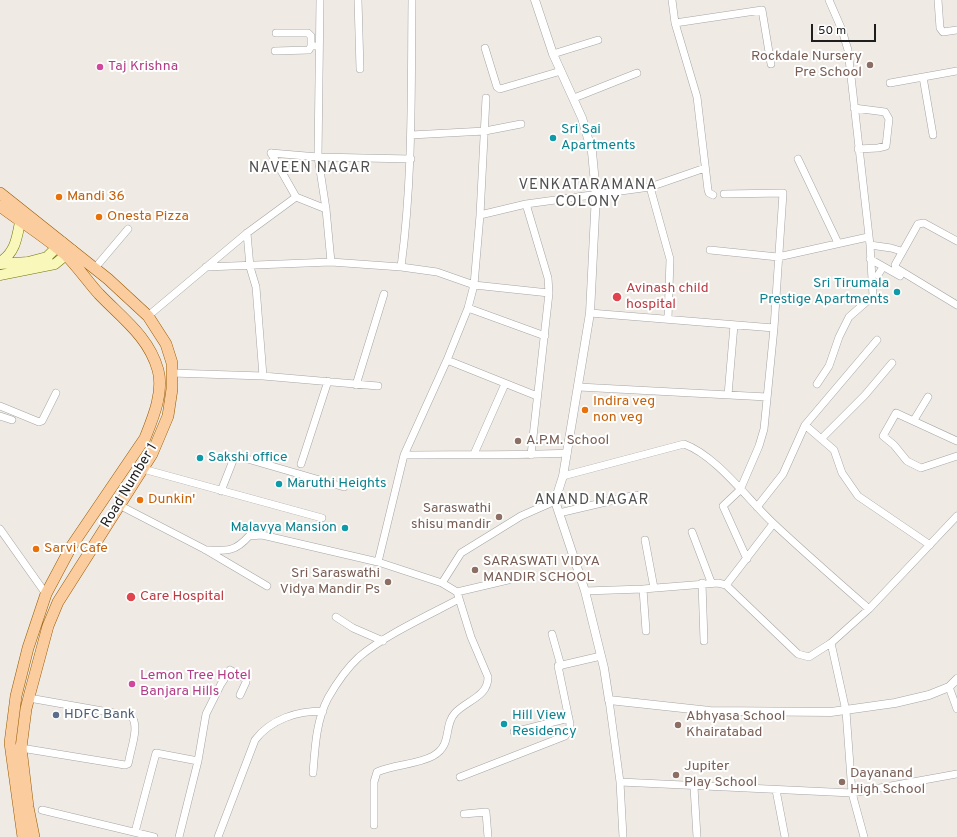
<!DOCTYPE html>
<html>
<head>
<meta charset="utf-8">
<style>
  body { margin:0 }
  #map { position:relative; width:957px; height:837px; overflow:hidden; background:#efebe4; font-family:Overpass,sans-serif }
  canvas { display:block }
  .scale { position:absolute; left:811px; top:24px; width:65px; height:18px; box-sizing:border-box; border:2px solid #1e1e1e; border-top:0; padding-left:5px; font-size:12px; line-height:14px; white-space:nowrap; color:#1e1e1e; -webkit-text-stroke:3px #fff; paint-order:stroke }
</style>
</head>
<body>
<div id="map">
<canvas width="957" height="837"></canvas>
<div class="scale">50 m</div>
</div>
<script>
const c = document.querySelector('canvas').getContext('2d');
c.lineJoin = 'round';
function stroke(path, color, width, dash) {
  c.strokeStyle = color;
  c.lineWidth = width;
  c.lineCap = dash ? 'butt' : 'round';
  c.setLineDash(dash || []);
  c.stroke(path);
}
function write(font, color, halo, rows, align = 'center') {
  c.font = font + ' Overpass,sans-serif';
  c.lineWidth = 4;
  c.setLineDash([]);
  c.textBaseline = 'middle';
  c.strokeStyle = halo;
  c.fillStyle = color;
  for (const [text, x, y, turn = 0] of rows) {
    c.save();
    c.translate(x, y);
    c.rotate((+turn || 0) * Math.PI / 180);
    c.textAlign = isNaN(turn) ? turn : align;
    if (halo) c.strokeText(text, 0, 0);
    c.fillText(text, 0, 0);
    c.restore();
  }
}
const minor = new Path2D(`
  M320,0L318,157L326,209L331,262
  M358,0L360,69
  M672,0L675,23L697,97L708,190L709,193L713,195
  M938,0L940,28L943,32L957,30
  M675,23L762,10L771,64
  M276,33H308L311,36V46
  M485,48L497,87L500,89L561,71
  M275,51L309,50L311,46H319
  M553,54L598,40
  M923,77L933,135
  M890,83L957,71
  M574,98L637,73
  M854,108L885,112L889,119L886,146L878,148L858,149
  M411,135L485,131L521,124
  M271,153L318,157L411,159
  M798,159L838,243
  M650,187L670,259L668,319
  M724,194L783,193L774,328L764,429L759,446L740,490L723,506L747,559
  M296,197L326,209
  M526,204L548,278L549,293L531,455
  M480,215L526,204L650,187L705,168
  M247,233L250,267L256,287L263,376
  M957,241L924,223L918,224L895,265L896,268L957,305
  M870,245L891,248L901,251
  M710,250L778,257L868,237
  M870,259L900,276
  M206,267L331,262L401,267L437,272L474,285L549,293
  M401,267C413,178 411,89 412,0
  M95,268L128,229
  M878,275L883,267
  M468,308L545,336
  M590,313L774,328
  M148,316L247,233L296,197L271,153
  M447,360L537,396
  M172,373L263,376L378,386
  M817,384L829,366L839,337L849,317L873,296L870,245L848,50L842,30L829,0
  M356,385L384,294
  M579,387L767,397
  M728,395L734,325
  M0,406L39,422L42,421L56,393
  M0,416L12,420
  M914,420L928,397
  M805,425L834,450L842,473L858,496L930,545
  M821,439L865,395L892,363
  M957,441L896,413L883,436L894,445L907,461L921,468L957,456
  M474,454L505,384
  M404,455C458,454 513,456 567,453
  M301,464L328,381
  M143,469L322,518
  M563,476L684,444C717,456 748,500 774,524C805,553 837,581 869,609
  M221,491L234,458L237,456L344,487
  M119,505L206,550L267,586
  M757,507L783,474L805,425L877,340
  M559,513L636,495
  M0,529L46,594
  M692,532L711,582
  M645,540L654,588
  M206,550C227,551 235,552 249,536L262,535L378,562L442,583
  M378,562L404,455L447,360L468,308L474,285L480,215L486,98
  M702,583L704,641
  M726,585L773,524
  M643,589L646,631
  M585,591L643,589L718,583L726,585L798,654L809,657L831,643L869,609L957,516
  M457,592L508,580
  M336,617L353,628L383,641
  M552,634L561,666
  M831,643L846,711L852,793L864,837
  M949,687L957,709
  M609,700L620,782L623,837
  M514,732L569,718
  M21,748L125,765L128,764L129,760C131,748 140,725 131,716L29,698
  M313,773C315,748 316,721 328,698C336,684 347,668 359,657C385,635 429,615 459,599
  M460,777L565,736L569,731L570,724L558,666L601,656
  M620,782L852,793L957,774
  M694,787L697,837
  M776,790L785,837
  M42,810L154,837
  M464,814L486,812L488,837
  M374,825V782L377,772C395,764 416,765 433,756C453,745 443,726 455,713C467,700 488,697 488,677L471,637L457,592L442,583L461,553L521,516L555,501
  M135,832L156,753L198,761
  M179,837L198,761L206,714L221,684L230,670L246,679V682L240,695
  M218,837L255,740C271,719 297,711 323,711`);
const tertiary = new Path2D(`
  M535,0L553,54L582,118L592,152L596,194L590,313L563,476L555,501L585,591L604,668L609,700L710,711L831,712L895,703L929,695L949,687L957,679`);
const secondary = new Path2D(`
  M0,262C15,253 17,238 20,222
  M0,264L28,262L47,257L62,242
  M0,275L55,264L72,250`);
const primary = new Path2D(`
  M0,193L108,279L148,316L166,344L172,363V389L168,416L152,454L58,602L48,626L30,693L26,709L21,748L28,807L34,837
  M0,206C21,222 47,238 66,255C78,267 88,282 99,294C122,318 149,337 158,370C164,392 153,418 145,438L71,547L46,594L28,648L16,696L10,743L23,837`);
stroke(minor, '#a5a5a5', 8);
stroke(tertiary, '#a5a5a5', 9);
stroke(secondary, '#717506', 11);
stroke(primary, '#975a02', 12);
stroke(minor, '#fff', 7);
stroke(tertiary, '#fff', 8);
stroke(secondary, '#f9f7b9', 10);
stroke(primary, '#fbcc9e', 11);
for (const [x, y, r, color] of [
  [870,65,4,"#8d6e63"],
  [100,67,4,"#d1479c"],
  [553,138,4,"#0f9aa8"],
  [59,197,4,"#e8710a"],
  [99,217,4,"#e8710a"],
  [897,292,4,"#0f9aa8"],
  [617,297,5,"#e0444e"],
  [585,410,4,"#e8710a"],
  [518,441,4,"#8d6e63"],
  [200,458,4,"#0f9aa8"],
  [279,484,4,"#0f9aa8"],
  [140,500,4,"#e8710a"],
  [499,517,4,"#8d6e63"],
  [345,528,4,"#0f9aa8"],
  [36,549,4,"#e8710a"],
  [475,570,4,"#8d6e63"],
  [388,582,4,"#8d6e63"],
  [131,597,5,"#e0444e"],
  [132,684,4,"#d1479c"],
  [56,715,4,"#5c6f8a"],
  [504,724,4,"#0f9aa8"],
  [678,725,4,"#8d6e63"],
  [676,775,4,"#8d6e63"],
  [842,782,4,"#8d6e63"]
]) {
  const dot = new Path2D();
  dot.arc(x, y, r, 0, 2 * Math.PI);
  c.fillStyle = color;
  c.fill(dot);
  stroke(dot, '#fff', 1.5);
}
write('14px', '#785e54', '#fff', [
  ["Rockdale Nursery",862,57,"right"],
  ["Pre School",862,73,"right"],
  ["A.P.M. School",526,441],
  ["Saraswathi",491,509,"right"],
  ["shisu mandir",491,525,"right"],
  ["SARASWATI VIDYA",483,562],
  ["MANDIR SCHOOL",483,578],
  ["Sri Saraswathi",380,574,"right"],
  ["Vidya Mandir Ps",380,590,"right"],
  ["Abhyasa School",686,717],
  ["Khairatabad",686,733],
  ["Jupiter",684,767],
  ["Play School",684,783],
  ["Dayanand",850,774],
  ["High School",850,790]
], 'left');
write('14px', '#b23c85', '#fff', [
  ["Taj Krishna",108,67],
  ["Lemon Tree Hotel",140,676],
  ["Banjara Hills",140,692]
], 'left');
write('14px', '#0d838f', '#fff', [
  ["Sri Sai",561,130],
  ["Apartments",561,146],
  ["Sri Tirumala",889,284,"right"],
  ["Prestige Apartments",889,300,"right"],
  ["Sakshi office",208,458],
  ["Maruthi Heights",287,484],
  ["Malavya Mansion",337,528,"right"],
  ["Hill View",512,716],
  ["Residency",512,732]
], 'left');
write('14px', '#c56008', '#fff', [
  ["Mandi 36",67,197],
  ["Onesta Pizza",107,217],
  ["Indira veg",593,402],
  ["non veg",593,418],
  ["Dunkin'",148,500],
  ["Sarvi Cafe",44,549]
], 'left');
write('14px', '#be3a42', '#fff', [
  ["Avinash child",626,289],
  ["hospital",626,305],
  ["Care Hospital",140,597]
], 'left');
write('14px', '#1e1e1e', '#fff', [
  ["Road Number 1",130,486,-59]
]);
write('14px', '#4e5e75', '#fff', [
  ["HDFC Bank",64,715]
], 'left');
c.letterSpacing = '1px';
write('15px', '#515151', '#fff', [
  ["NAVEEN NAGAR",310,169],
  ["VENKATARAMANA",588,186],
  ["COLONY",588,203],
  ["ANAND NAGAR",592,501]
]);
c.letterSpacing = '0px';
</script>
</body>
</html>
